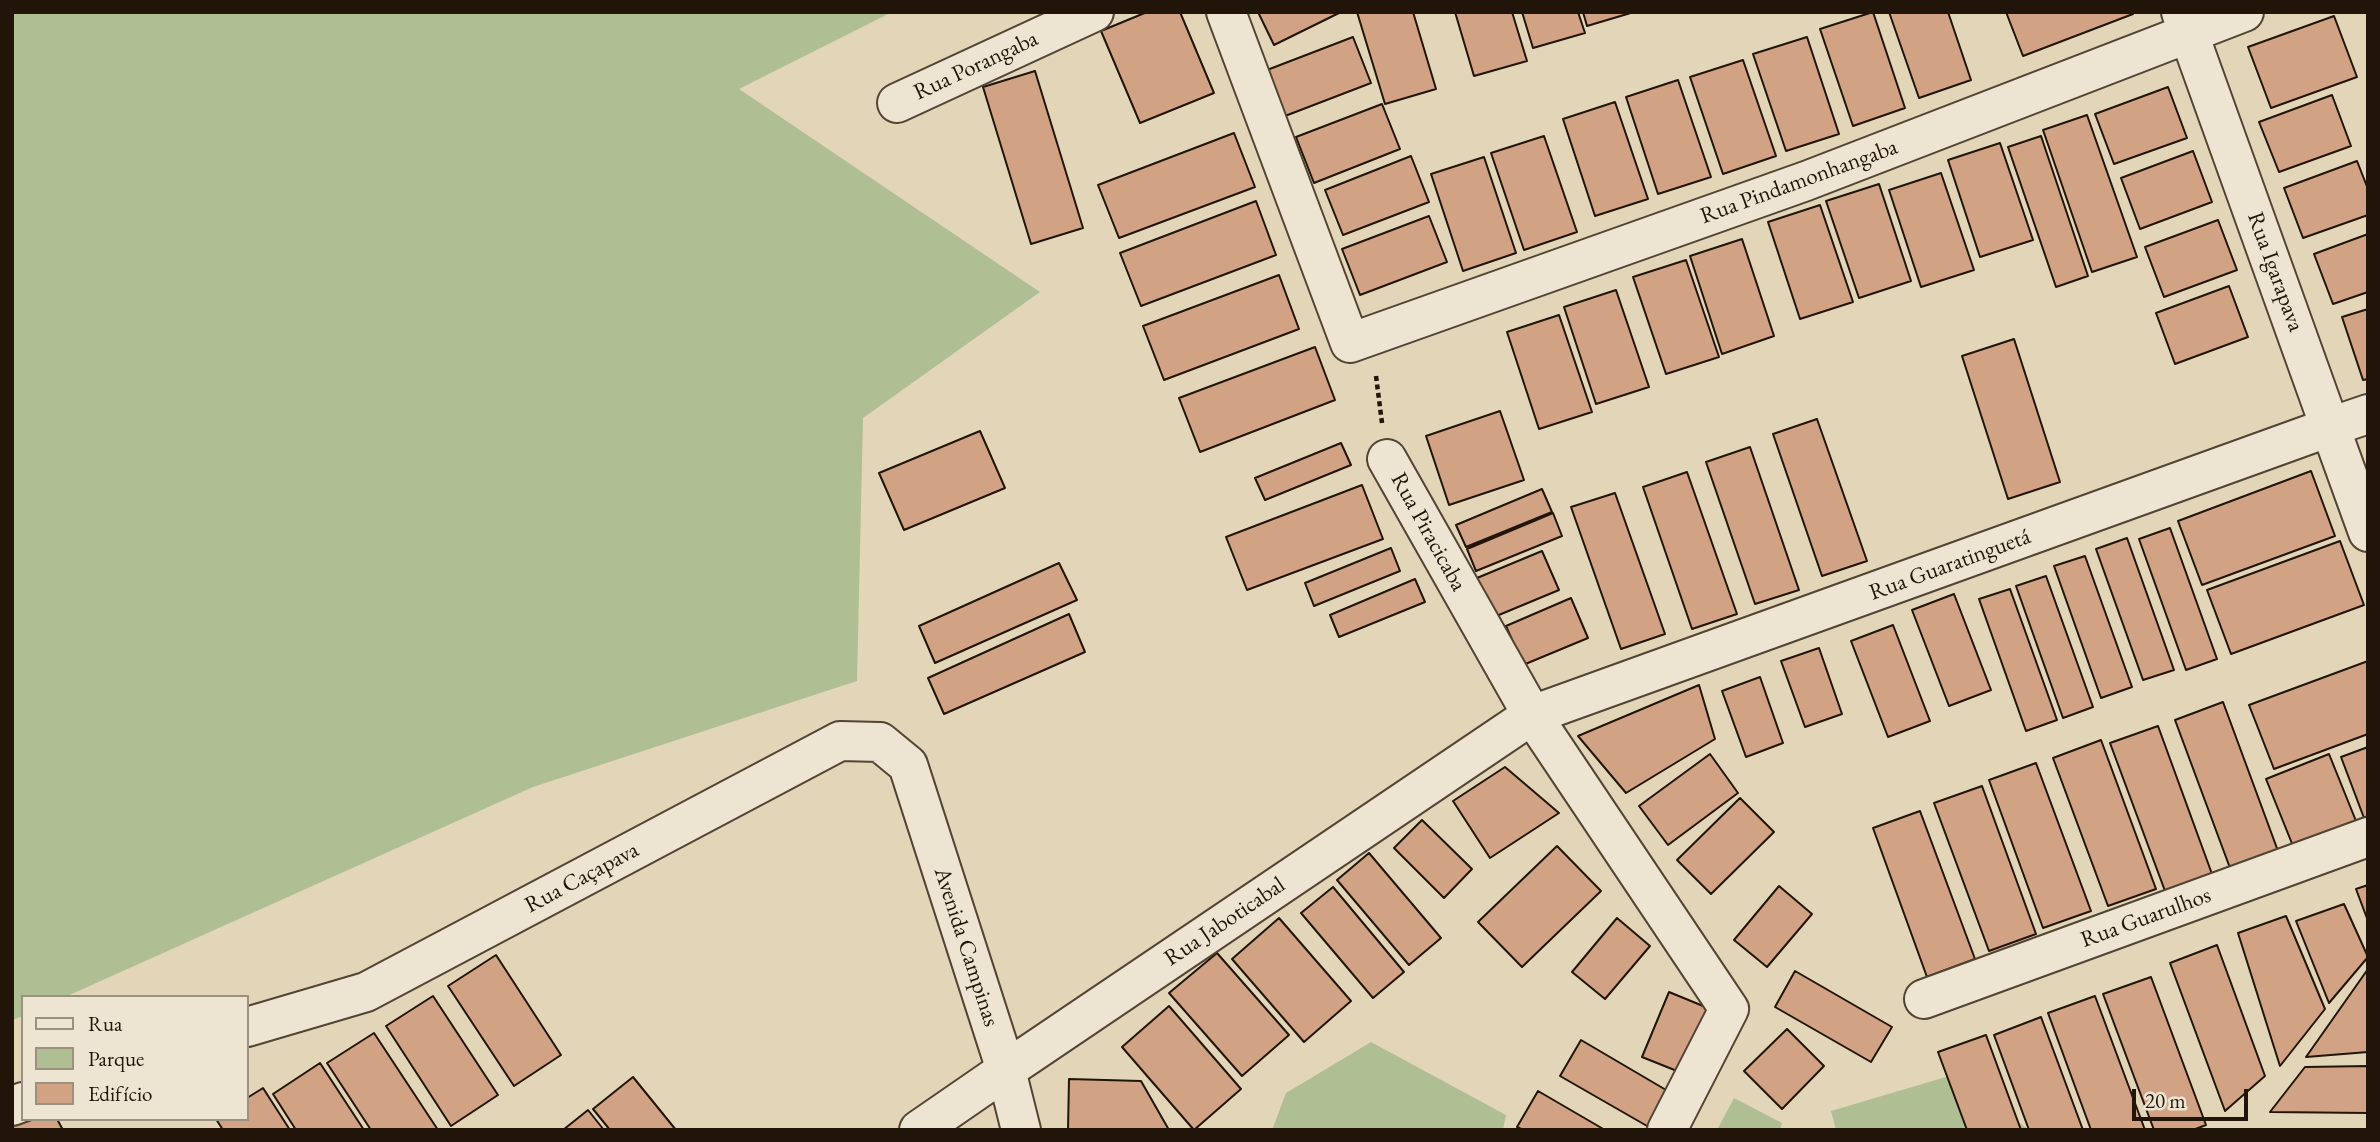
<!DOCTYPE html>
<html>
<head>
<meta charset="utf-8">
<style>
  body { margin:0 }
  #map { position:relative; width:2380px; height:1142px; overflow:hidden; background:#e3d6b8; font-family:"EB Garamond",serif }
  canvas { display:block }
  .frame { position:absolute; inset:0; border:14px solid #211408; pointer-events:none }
  .legend { position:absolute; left:21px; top:995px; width:228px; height:126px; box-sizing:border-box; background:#ede4d1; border:2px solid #9b9181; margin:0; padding:9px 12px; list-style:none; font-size:21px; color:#211408 }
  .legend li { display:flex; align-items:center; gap:14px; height:35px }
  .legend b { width:35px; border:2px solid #9b9181 }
  .scale { position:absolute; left:2132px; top:1089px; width:116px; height:32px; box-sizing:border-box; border:4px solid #211408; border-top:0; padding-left:9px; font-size:21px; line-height:24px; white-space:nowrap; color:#211408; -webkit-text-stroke:5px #ede4d1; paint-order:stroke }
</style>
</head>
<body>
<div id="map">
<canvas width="2380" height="1142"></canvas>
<div class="frame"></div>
<ul class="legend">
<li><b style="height:9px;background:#ede4d1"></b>Rua</li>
<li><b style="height:19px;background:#afbf93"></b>Parque</li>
<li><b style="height:19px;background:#d1a283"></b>Edifício</li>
</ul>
<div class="scale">20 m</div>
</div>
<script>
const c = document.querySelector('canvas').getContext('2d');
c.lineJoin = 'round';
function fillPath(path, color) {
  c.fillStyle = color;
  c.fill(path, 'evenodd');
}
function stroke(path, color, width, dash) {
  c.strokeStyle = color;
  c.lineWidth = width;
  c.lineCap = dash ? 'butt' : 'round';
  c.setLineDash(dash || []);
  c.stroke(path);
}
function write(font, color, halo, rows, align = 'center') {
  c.font = font + ' "EB Garamond",serif';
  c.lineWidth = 7;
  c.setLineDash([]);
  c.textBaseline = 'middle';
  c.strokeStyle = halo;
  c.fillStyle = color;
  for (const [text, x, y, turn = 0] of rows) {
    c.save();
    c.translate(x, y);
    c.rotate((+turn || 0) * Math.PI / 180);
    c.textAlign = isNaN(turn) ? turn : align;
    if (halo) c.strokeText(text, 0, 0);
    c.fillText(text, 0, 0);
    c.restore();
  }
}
fillPath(new Path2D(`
  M12,12H892L739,89L1040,292L863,418L857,681L533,787L65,997H23V1016L12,1020Z
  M1371,1042L1506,1115L1503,1130H1272L1286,1093Z
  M1956,1074L2029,1130H1836L1831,1111Z
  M1734,1098L1782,1123L1780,1130H1717Z`), '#afbf93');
const building = new Path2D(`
  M1147,12H1180L1214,93L1140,123L1101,31Z
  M1258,12H1341L1274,45Z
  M1357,12H1413L1436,89L1385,104Z
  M1455,12H1512L1527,61L1474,76Z
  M1522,12H1578L1585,33L1533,48Z
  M1583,12H1634L1587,26Z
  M1873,12L1905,108L1853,126L1820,29Z
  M1889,12H1948L1971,80L1919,98Z
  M2006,12H2132L2133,14L2023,56Z
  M2334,16L2357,77L2271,108L2248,47Z
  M1353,37L1371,83L1285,116L1267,70Z
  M1807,37L1839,134L1786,151L1753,54Z
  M1743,60L1776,156L1723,174L1690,77Z
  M1035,71L1083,228L1031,244L983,87Z
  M1678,80L1711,177L1658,194L1626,97Z
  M2168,87L2187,138L2114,164L2095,114Z
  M2332,95L2351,146L2279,172L2259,122Z
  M1615,102L1648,199L1595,216L1563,119Z
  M1382,104L1400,149L1314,183L1296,137Z
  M2087,115L2137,257L2092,272L2043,130Z
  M1234,133L1255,187L1119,238L1098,185Z
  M1544,136L1577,232L1524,250L1491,153Z
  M2041,136L2088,276L2056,287L2008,147Z
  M2000,143L2033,240L1980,257L1948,160Z
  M2193,151L2212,202L2140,229L2121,178Z
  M1411,156L1429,202L1343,235L1325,190Z
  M1484,157L1516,253L1463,271L1431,174Z
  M2357,161L2368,189V215L2303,238L2284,188Z
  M1941,173L1974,270L1921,287L1889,190Z
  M1879,184L1911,281L1859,298L1826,201Z
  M1256,201L1276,255L1141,306L1120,253Z
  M1820,205L1853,302L1800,319L1768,222Z
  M1429,216L1447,262L1360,295L1342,249Z
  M2218,220L2237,270L2164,297L2145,247Z
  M2368,234V292L2333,304L2314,254Z
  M1742,239L1774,336L1722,354L1690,256Z
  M1686,260L1719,357L1666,374L1633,277Z
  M1279,275L1299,329L1164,380L1143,326Z
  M2229,286L2248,337L2175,364L2156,313Z
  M1616,290L1649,387L1596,404L1564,307Z
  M2368,309V379L2363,380L2342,317Z
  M1559,315L1592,412L1539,429L1507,332Z
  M2014,339L2060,482L2008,499L1962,356Z
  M1315,347L1335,400L1200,452L1179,398Z
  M1500,411L1524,480L1449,505L1426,436Z
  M1817,419L1867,561L1822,576L1773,434Z
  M980,431L1005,488L904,530L879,473Z
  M1341,443L1351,465L1265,500L1255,478Z
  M1750,447L1799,590L1755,604L1706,462Z
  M2311,471L2335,536L2202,585L2178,521Z
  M1687,472L1737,614L1692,629L1643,487Z
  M1362,485L1383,539L1247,590L1226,537Z
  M1542,489L1552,512L1466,547L1456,525Z
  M1615,493L1665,634L1621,649L1571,507Z
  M1553,513L1562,536L1476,571L1467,549Z
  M2170,528L2217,659L2186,670L2139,539Z
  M2127,538L2174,670L2143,680L2096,549Z
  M2340,541L2364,605L2231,654L2207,590Z
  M1391,548L1400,571L1314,606L1305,583Z
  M1542,551L1559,590L1494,617L1477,578Z
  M2085,556L2132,687L2101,698L2054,566Z
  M1059,563L1077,600L935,663L919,626Z
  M2046,576L2093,707L2063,718L2016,586Z
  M1415,579L1425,602L1339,637L1330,615Z
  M2010,589L2057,720L2026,731L1979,599Z
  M1954,594L1991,690L1949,706L1912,610Z
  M1571,598L1588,638L1523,665L1506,626Z
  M1069,614L1085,652L944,714L928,678Z
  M1893,625L1930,721L1888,737L1851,641Z
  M1819,648L1842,714L1805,727L1781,661Z
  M2368,661V734L2274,769L2249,705Z
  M1760,677L1783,743L1746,757L1722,691Z
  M1699,685L1715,739L1626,793L1578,736Z
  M2223,702L2278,851L2230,868L2175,720Z
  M2158,726L2212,874L2165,891L2110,743Z
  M2101,740L2156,889L2108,906L2053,758Z
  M2368,747V816L2364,818L2341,757Z
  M1710,754L1738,793L1668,845L1639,806Z
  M2329,754L2356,821L2293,846L2266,779Z
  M2036,763L2091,911L2043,928L1989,780Z
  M1505,767L1559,813L1490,858L1453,801Z
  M1982,786L2036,934L1989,951L1934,803Z
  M1740,798L1774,832L1711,894L1677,860Z
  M1920,811L1975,959L1927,977L1873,828Z
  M1422,820L1472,869L1444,898L1394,848Z
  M1557,846L1601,891L1522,967L1478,922Z
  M1369,853L1441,938L1409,965L1337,880Z
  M2368,885V921L2356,889Z
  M1779,886L1812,914L1767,967L1734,940Z
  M1333,887L1404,972L1373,998L1301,913Z
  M2344,904L2368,957L2329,1003L2296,921Z
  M2286,916L2325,1009L2280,1066L2238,933Z
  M1279,918L1351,1001L1304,1042L1232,959Z
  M1617,918L1650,946L1605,999L1572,972Z
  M2217,945L2265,1076L2225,1111L2170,963Z
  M1217,953L1289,1035L1242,1076L1169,993Z
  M496,955L561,1055L514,1086L448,986Z
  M2368,969V1052L2306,1057Z
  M1795,971L1892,1027L1871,1062L1775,1007Z
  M2151,977L2206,1125L2193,1130H2154L2103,994Z
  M1669,992L1708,1008L1682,1073L1642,1057Z
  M433,996L498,1095L451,1126L386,1026Z
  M2095,996L2145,1130H2091L2048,1013Z
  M1169,1006L1241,1089L1194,1130L1122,1047Z
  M2041,1017L2083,1130H2029L1994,1035Z
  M1787,1029L1824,1066L1782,1109L1744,1071Z
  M374,1033L438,1130H371L327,1063Z
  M1986,1035L2021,1130H1967L1938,1052Z
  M1581,1040L1678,1097L1654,1130L1560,1076Z
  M320,1063L364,1130H296L273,1094Z
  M2368,1066V1113L2270,1112L2305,1067Z
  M633,1077L676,1130H610L593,1109Z
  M1069,1079L1141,1081L1169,1130H1068Z
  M263,1088L290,1130H223L216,1119H247V1098Z
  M1538,1091L1605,1130H1523L1517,1127Z
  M588,1110L604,1130H563Z
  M23,1119H57L63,1130H12V1124Z`);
fillPath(building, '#d1a283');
stroke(building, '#211408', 2);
const minor = new Path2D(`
  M1226,12L1350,343L1806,181L2244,12
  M897,103L1094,12
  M2368,414L2330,427L2368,532
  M1387,459L1532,715L1729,1009L1667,1130
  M1924,999L2368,837
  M919,1130L1006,1070L1021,1130`);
const tertiary = new Path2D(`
  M247,1027L366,992L840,741L880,742L908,765L1006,1070L1532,715L2330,427L2181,12
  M12,1106L23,1102`);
stroke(minor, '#524434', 42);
stroke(tertiary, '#524434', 42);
stroke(new Path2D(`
  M1376,376L1382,423`), '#211408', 4.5, [5, 3.5]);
stroke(minor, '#ede4d1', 38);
stroke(tertiary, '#ede4d1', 38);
write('23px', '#211408', '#ede4d1', [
  ["Rua Porangaba",976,66,-25],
  ["Rua Pindamonhangaba",1799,182,-20],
  ["Rua Igarapava",2275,272,70],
  ["Rua Piracicaba",1428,532,61],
  ["Rua Guaratinguetá",1950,565,-20],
  ["Rua Caçapava",582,878,-28],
  ["Rua Guarulhos",2146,918,-20],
  ["Rua Jaboticabal",1225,922,-34],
  ["Avenida Campinas",966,947,72]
]);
</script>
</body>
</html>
